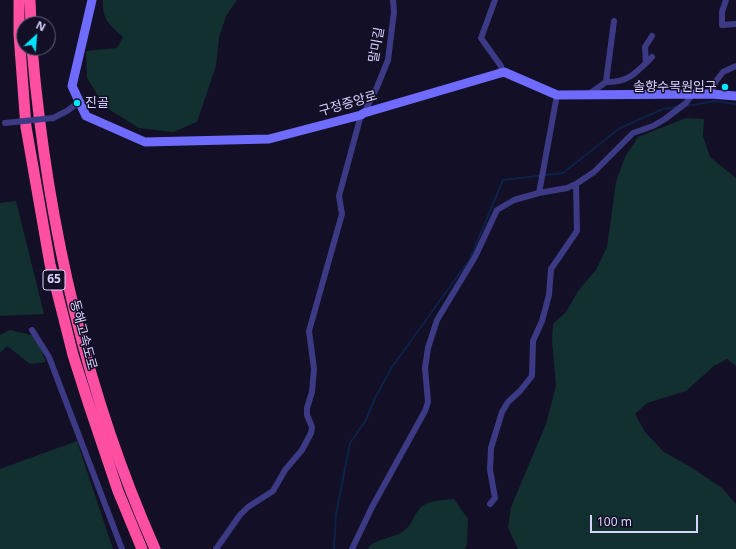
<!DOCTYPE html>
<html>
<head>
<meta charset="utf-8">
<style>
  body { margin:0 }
  #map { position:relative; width:736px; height:549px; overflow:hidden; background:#130f26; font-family:"Noto Sans",sans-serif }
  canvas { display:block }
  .north { position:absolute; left:16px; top:16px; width:40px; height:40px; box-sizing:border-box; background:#130f26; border:1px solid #625e7d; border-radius:50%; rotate:26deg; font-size:11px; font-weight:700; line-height:16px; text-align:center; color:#d9d4ff }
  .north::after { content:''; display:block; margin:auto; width:14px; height:18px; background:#00e5ff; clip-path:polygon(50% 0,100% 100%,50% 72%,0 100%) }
  .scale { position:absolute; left:590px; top:515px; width:108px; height:18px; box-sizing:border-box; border:2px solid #d9d4ff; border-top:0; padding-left:5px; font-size:12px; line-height:14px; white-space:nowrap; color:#d9d4ff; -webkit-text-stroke:3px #130f26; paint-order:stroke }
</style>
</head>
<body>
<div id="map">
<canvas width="736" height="549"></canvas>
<div class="north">N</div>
<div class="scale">100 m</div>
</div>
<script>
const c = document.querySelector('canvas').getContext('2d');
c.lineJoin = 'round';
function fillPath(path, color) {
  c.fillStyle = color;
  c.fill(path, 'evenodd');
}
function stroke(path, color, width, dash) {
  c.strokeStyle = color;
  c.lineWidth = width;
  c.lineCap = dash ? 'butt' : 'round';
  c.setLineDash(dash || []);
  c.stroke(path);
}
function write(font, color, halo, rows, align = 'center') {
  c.font = font + ' "Noto Sans","Noto Sans KR",sans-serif';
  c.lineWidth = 3;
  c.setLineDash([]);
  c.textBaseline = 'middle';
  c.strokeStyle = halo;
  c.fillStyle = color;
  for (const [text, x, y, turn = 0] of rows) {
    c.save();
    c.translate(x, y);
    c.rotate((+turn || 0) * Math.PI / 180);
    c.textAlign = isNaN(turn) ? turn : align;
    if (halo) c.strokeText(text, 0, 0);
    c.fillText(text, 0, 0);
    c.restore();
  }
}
fillPath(new Path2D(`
  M103,0H237L226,16L219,38L216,66L197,122L173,132L139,128L105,107L87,78L86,51L117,48L123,37C109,24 102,20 103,0Z
  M686,118L704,119L703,136L710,157L736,178V366L727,359L714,366L686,391L647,403L635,414L645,432L664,452L689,466L722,488L736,504V549H518L508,528L511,507L546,424L556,386L552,341L553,324L566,312L578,291L596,270L607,247L616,182L625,157L638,137Z
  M16,201L44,314L0,316V203Z
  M10,330L35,336L46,362L30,364L7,346L0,353V335Z
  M77,441L113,549H0V469Z
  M454,499L468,519L467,543L465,549H367C377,537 395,539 405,530C414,523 415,508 426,504C434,500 445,500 454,499Z`), '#12302f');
stroke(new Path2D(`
  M686,106L715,101L736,104
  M334,549L336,514L350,443L366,420L375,398L392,367L470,259L503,180L563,173L620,128L663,109L677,107`), '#0c2248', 2);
stroke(new Path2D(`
  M495,0L481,38L501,66L502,73
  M726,0L722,12V25L736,24
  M646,63L645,47L652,36
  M606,82C628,83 637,72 652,57
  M589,94L606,82L614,21
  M710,95L716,81L723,72L736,66
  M364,113L377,87L388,60L394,12L393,0
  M53,118L67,111L79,102
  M539,193L557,95
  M32,330L49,357L122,549
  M490,504L495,498L490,470L491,448L502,412L508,402L520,391L532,376L533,341L542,321L549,295L551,269L577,231L576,184
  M216,549L240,515L248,507L273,491L285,470L302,450L311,433L312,427L307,415V408L312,392L314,369L309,331L342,214L339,196L361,115
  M352,549L372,507L425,411L428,402L425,368L428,348L437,320L475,257L497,210L514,200L539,193L567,188L576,184L594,172L633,133L653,126L665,119L686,103L692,95`), '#3d3a85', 6);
stroke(new Path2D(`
  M92,0L72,86L86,116L145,142L269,139L361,115L364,113L504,72L557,95L711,94L736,96`), '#6f6bff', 9);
stroke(new Path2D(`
  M19,0V34L26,127L50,264L73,355L88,402L118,491L142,549
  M30,0L31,24
  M32,48C47,222 84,389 155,549`), '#ff4fa3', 11);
stroke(new Path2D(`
  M5,123L53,118`), '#3d3a85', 6);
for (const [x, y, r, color] of [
  [725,87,4,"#00e5ff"],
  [77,103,4,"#00e5ff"]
]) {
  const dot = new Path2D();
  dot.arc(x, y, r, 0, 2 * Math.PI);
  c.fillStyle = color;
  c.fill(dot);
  stroke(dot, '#130f26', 1.5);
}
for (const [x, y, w] of [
  [54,280,22]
]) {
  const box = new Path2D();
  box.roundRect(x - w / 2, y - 10, w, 20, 3);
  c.fillStyle = '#130f26';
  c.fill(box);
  stroke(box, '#d9d4ff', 1);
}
write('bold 12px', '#d9d4ff', null, [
  ["65",54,280]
]);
write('13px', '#d9d4ff', '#130f26', [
  ["말미길",377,45,-80],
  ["구정중앙로",348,104,-16],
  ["동해고속도로",83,335,75]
]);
write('13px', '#d9d4ff', '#130f26', [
  ["솔향수목원입구",717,87],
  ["진골",85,103,"left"]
], 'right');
</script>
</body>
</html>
